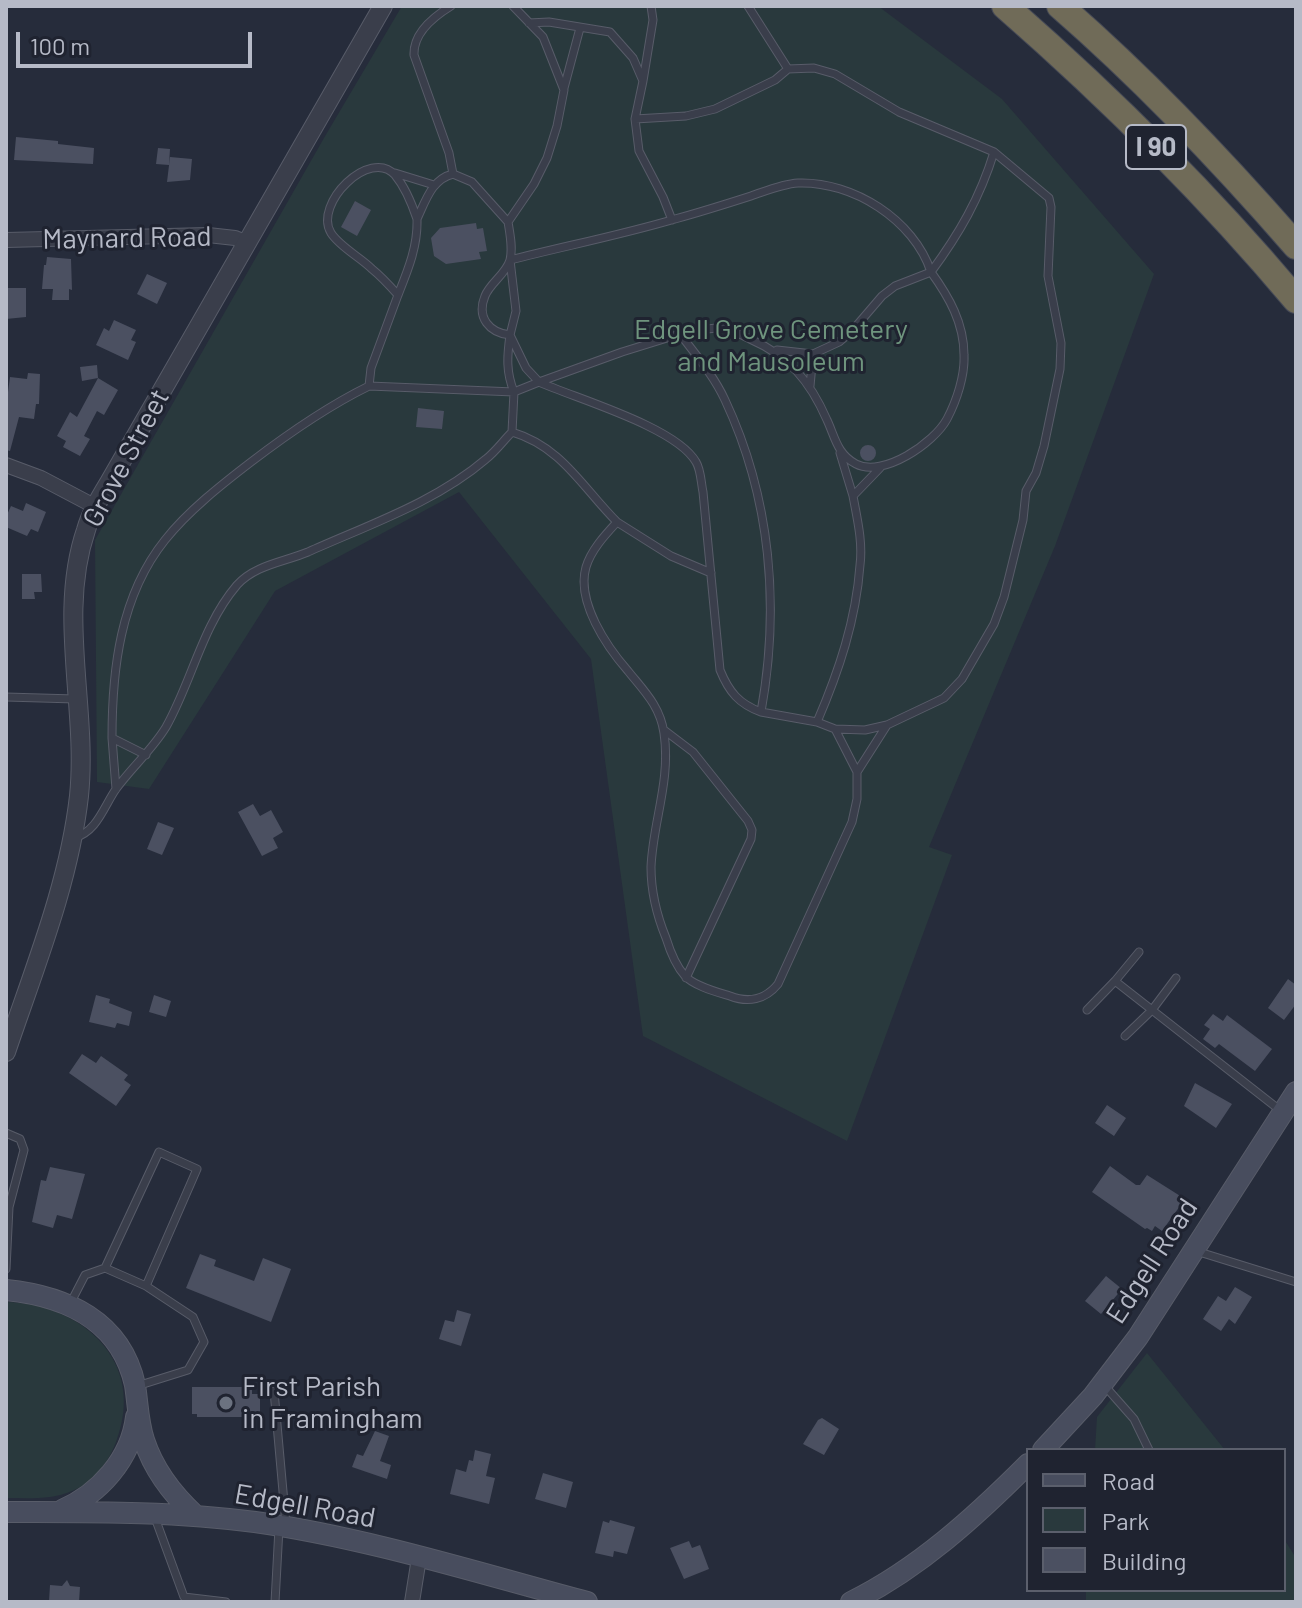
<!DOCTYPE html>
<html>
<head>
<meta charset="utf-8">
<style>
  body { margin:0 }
  #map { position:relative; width:1302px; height:1608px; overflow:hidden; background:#262c3b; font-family:Barlow,sans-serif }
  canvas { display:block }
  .frame { position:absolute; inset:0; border:8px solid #b6bac7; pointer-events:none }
  .legend { position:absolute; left:1026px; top:1448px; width:260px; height:144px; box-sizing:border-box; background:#1f2330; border:2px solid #5b5f6c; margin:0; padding:10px 14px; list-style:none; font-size:24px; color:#b6bac7 }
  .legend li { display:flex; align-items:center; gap:16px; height:40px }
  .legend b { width:40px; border:2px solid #5b5f6c }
  .scale { position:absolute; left:16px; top:32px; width:236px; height:36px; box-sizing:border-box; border:4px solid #b6bac7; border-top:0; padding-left:10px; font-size:24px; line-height:28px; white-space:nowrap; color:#b6bac7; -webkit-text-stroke:6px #1f2330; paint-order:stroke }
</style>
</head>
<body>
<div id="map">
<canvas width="1302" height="1608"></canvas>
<div class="frame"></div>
<ul class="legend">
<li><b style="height:10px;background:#484d5e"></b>Road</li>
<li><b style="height:22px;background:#29393d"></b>Park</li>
<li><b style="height:22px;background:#4b5061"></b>Building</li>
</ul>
<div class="scale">100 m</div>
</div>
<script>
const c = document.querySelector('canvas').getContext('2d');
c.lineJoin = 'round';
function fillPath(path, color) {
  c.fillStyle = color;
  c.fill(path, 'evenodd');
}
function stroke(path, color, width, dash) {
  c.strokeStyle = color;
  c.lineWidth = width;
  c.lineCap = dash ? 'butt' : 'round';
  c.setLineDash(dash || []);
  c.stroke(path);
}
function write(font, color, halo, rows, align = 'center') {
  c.font = font + ' Barlow,sans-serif';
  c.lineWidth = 6;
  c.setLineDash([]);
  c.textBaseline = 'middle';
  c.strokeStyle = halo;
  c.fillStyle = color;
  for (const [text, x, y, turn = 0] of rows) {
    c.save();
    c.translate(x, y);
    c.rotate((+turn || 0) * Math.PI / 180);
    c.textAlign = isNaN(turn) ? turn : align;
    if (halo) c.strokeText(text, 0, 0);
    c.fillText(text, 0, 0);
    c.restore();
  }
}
fillPath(new Path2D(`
  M402,6H878L1002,99L1154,274L1055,546L929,847L952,855L847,1141L643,1036L591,659L459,492L275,591L149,789L97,782L95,540L324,138Z
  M6,1302C83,1304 147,1362 116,1442C108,1463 93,1483 72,1491C52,1500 28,1498 6,1498Z
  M1147,1353L1225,1450H1095L1097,1417Z
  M1284,1539L1296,1558V1602H1086V1590H1284Z`), '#29393d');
fillPath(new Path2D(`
  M16,137L58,141V144L94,148L93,164L14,160Z
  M158,148L170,149L169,165L156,164Z
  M170,157L192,159L190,180L167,182Z
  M355,201L371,210L357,236L341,227Z
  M476,223L477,229L483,228L487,251L479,252L481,259L446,264L434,256L431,238L440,228Z
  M47,257L71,259L72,290L69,289V300H52L53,289H42L44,265H46Z
  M147,274L167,283L157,304L137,294Z
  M6,288H26V317L6,319Z
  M114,320L136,330L131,340L136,342L128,360L96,345L104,328L109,331Z
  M97,365L98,378L82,381L80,367Z
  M28,373L40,374L39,404H36L34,419L19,417L10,451L6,450V407L10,377L27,379Z
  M98,378L118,390L104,415L97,411L84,436L90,439L80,456L63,447L66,441L57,436L70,412L77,417Z
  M418,408L444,411L442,429L416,427Z
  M860 453a8 8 0 1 1 16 0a8 8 0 1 1-16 0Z
  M26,503L46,512L38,532L31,529L27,536L6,527V517L11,506L23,511Z
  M22,574H41L42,592H34L35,599H22Z
  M253,804L260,816L271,810L283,832L273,838L278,848L262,856L238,812Z
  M158,822L174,828L162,855L147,849Z
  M1288,979L1296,985V1004L1284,1020L1268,1008Z
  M96,995L110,999L109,1003L132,1012L129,1026L117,1023L115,1028L89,1022Z
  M154,995L171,1001L166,1017L149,1012Z
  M1213,1014L1223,1021L1227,1015L1272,1049L1255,1071L1219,1044L1215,1048L1203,1039L1210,1029L1204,1025Z
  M82,1054L96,1063L101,1056L128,1075L124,1080L131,1085L116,1106L69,1073Z
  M1195,1083L1232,1104L1216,1128L1184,1106Z
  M1107,1105L1126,1118L1114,1136L1095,1123Z
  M1110,1166L1136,1185H1140L1147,1175L1185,1199L1162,1231L1155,1226L1152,1231L1147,1228L1145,1229L1092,1192Z
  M50,1167L85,1174L72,1219L57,1215L53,1228L32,1222L41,1180L46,1181Z
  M200,1254L216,1260L214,1266L254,1281L263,1258L291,1269L271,1322L186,1288Z
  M1106,1276L1122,1289L1101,1314L1085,1301Z
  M1235,1287L1252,1297L1235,1324L1229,1319L1221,1331L1203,1319L1218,1296L1226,1301Z
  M457,1310L471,1314L461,1346L439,1339L445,1320L454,1322Z
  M192,1387H252V1394H260V1413L251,1412V1417H197V1414H192Z
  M822,1418L839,1429L824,1455L803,1444L818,1420Z
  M375,1431L389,1436L380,1461L391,1465L387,1479L352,1467L357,1454L363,1456Z
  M475,1450L491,1454L486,1476L495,1478L489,1504L450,1494L456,1469L466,1472L469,1460L473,1461Z
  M543,1473L573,1482L566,1508L535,1499Z
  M610,1520L635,1527L627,1554L614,1551L613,1557L595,1553L603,1521L609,1523Z
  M689,1541L692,1548L700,1545L709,1569L684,1579L670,1548Z
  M67,1580L70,1586L80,1587L79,1602H49L50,1585L62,1586Z`), '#4b5061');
const service = new Path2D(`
  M451,6C433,17 413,33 414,55L449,153L453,174L472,182L508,222L534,184L547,158L557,126L564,90L543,37L513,6
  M748,6L788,69
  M529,23L549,22L610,32L633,58L643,81L653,20L651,6
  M564,88L580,28
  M635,119L643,81
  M395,173L434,185
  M417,219C418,246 408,270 398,295C390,286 382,277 372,269C360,257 340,247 331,233C313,204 370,147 395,175C405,187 412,204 417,219C426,200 432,179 453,174
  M672,220L663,197L639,151L635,119L686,116L715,109L775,80L788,69L814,68L835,74L899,112L994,152
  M398,295L371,368L369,386L514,392C506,372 507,357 510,335C490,333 476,318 485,296C490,283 506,274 510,260C513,248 510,234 508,222
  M680,334L622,352L539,382C577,399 676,427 696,462C701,470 701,483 703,492L720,670C729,692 739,704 761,712
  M777,350L813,354L810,386
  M813,354L839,342L852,331L882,296L895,286L931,272C914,220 853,181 798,183C782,184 766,191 751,196C726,204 701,212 675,219C621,235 565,246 510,260L516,311L510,335L526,368L539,382L514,392L512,432C562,447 582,487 617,522C605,535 591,550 586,567C576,602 607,647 628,671C644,691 660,706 664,733C671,781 653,821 651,867C651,891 657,916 666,938C670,951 676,966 685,976C694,986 717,992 730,996C748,1003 765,1000 778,984L852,822L857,799V772L887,725L944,698L962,679L994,624L1004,597L1023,520L1026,491L1036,473L1044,446L1060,369L1061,343L1048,276L1051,207L1049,198L994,152C980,198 959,234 931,272C949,297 964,323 964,355C965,375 957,400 947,419C934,443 883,478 856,464C837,454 835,437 827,420C810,381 789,356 750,339C742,335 731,329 722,328C708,327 693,332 680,334C696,355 714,376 725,400C771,498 780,607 761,712L817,722L835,729L857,772
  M840,453L853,496L880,468
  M617,522L671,556L711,573
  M6,697L75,699
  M817,722C839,671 856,620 860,565C863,542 857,518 853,496
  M835,729L865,730L887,725
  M664,730L693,752L748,821L752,830L751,839L686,978
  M112,738L116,789
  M146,755L112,738C112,670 120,596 165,540C188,511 221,485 251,462C289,433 326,407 369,386
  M74,838C97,832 104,806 116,789C132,767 152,750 166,727C192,681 202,626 237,585C255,565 284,562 308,552C368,525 436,502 486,459C496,451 503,441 512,432
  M1139,952L1115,981L1281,1111
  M1087,1010L1115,981
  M1125,1036L1152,1010L1176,978
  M6,1133L20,1139L24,1150L9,1207L6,1269
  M1196,1251L1296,1282
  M105,1268L146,1286L193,1317L204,1342L188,1370L137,1386
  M70,1304L85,1275L105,1268L159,1152L197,1169L146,1286
  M1104,1385L1134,1419L1149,1450
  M274,1391L286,1525
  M154,1515L184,1597L226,1602
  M275,1602L279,1528`);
const minor = new Path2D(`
  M6,240L208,235L235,238L247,243
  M6,465L41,478L96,507
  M412,1602L419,1558`);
const tertiary = new Path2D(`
  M6,1052C34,969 69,884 79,796C88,708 57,615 86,530C91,512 101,496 110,481L383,6`);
const secondary = new Path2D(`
  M6,1290C66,1296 121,1321 135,1385C138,1404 138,1422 144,1440C154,1471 173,1495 196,1516
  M1043,1450L1093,1396L1138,1337L1296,1092
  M62,1510C99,1494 131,1459 136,1417
  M6,1512C89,1512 173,1511 255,1522C368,1538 478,1573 587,1602
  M851,1602C918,1569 975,1517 1028,1464`);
const motorway = new Path2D(`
  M1005,6C1109,97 1207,194 1296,300
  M1060,6C1145,80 1222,161 1296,246`);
stroke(service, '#585c69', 9);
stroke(minor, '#585c69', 16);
stroke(tertiary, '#585c69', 20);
stroke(secondary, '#585c69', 22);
stroke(motorway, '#454956', 28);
stroke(service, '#3a3e4b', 7);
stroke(minor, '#3a3e4b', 14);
stroke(tertiary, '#3a3e4b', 18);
stroke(secondary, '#484d5e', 20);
stroke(motorway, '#706b58', 26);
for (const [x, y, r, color] of [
  [226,1403,8,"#6b7280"]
]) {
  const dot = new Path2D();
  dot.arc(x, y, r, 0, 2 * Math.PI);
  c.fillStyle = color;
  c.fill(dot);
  stroke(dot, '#1f2330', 3);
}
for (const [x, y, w] of [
  [1156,147,60]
]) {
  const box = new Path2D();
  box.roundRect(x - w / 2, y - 22, w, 44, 6);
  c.fillStyle = '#1f2330';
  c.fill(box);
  stroke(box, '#b6bac7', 2);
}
write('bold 26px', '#b6bac7', null, [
  ["I 90",1156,147]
]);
write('28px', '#b6bac7', '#1f2330', [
  ["Maynard Road",127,238,-1],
  ["Grove Street",126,458,-62],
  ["Edgell Road",1152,1261,-57],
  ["Edgell Road",305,1506,10]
]);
write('28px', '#6f957e', '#1f2330', [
  ["Edgell Grove Cemetery",771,330],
  ["and Mausoleum",771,362]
]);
write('28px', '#b6bac7', '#1f2330', [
  ["First Parish",242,1387],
  ["in Framingham",242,1419]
], 'left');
</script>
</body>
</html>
